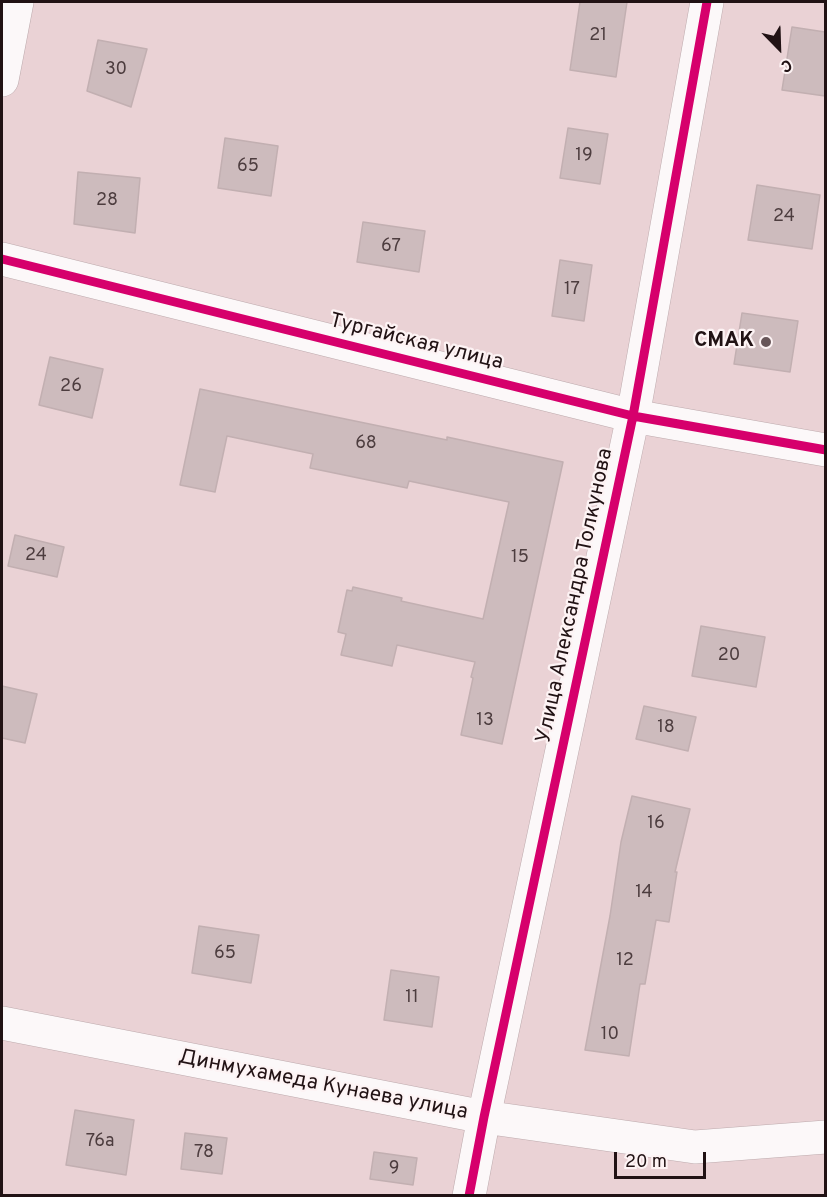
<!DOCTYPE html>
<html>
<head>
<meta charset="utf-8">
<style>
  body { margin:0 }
  #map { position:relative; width:827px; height:1197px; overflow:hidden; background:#ead2d5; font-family:Overpass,sans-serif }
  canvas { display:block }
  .frame { position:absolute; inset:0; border:3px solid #211214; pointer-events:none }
  .north { position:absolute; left:749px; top:18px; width:60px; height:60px; -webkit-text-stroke:4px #fdf3f4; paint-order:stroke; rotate:157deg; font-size:16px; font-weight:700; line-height:24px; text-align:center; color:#211214 }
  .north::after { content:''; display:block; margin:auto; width:21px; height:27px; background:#211214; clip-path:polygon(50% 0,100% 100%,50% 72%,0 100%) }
  .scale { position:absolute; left:614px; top:1152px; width:92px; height:27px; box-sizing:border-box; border:3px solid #211214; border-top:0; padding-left:8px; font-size:18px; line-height:21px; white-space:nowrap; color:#211214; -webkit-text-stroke:4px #fdf3f4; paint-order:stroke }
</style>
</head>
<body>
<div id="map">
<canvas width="827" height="1197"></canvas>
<div class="frame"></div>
<div class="north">С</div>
<div class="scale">20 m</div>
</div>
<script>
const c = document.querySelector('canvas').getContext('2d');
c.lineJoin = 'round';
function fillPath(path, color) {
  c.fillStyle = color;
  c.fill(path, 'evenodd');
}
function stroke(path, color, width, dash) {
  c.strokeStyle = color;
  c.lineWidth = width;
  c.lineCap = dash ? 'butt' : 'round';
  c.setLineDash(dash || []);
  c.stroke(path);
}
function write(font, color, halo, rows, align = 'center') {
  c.font = font + ' Overpass,sans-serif';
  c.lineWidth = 4.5;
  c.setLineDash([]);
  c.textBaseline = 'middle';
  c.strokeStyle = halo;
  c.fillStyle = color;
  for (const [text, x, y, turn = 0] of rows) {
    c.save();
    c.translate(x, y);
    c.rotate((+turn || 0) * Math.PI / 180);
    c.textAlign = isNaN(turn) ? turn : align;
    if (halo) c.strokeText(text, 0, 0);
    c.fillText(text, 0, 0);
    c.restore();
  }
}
const building = new Path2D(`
  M580,2H627L616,77L570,70Z
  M792,27L825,32V96L782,90Z
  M98,40L147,49L131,107L87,91Z
  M568,128L608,134L600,184L560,178Z
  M225,138L278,146L271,196L218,188Z
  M78,172L140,178L135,233L74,224Z
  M757,185L820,195L812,249L748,240Z
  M363,222L425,231L419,272L357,262Z
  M560,260L592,265L584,321L552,316Z
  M742,313L798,321L790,372L734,364Z
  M50,357L103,369L92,418L39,405Z
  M200,389L447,440V437L563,462L502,744L461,735L473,678L471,677L475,662L397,645L392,666L341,655L346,634L338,632L347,590L352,591L353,587L402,598L401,601L483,619L509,502L409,481L407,488L310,468L313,454L227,436L215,492L180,485Z
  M15,535L64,547L57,577L8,566Z
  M701,626L765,637L756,687L692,676Z
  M2,686L37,694L25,743L2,738Z
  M644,706L696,717L688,751L636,739Z
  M632,796L690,809L675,872H677L669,922L656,920L645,984H640L629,1056L585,1050L610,916L621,842Z
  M199,926L259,935L251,983L192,973Z
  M391,970L439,977L432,1027L384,1020Z
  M75,1110L134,1120L126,1175L66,1165Z
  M185,1133L227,1138L222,1174L181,1169Z
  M374,1152L417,1158L413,1185L370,1179Z`);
fillPath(building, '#cdbbbd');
stroke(building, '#c2afb1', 1.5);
const minor = new Path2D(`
  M2,80L17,2
  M2,259L633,416L826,450
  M2,1023L484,1117L695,1147L826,1137
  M469,1196L484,1117L633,416L707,2`);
stroke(minor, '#bdaaad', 34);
stroke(minor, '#fcf8f9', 33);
stroke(new Path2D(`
  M2,259L633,416L826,450
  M469,1196L484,1117L633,416L707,2`), '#d6006c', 9);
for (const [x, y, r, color] of [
  [766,342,6,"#675558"]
]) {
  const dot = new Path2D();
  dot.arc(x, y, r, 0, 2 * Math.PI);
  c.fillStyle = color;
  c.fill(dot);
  stroke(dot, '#fdf3f4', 2);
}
write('18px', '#4d3d3f', null, [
  ["21",598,36],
  ["30",116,70],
  ["19",584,156],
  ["65",248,167],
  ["28",107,201],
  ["24",784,217],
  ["67",391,247],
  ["17",572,290],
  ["26",71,387],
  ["68",366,444],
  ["24",36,556],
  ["15",520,558],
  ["20",729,656],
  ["13",485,721],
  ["18",666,728],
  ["16",656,824],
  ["14",644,893],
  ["65",225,954],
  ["12",625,961],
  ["11",412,998],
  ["10",610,1035],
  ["76а",100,1142],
  ["78",204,1153],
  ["9",394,1169]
]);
write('bold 21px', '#211214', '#fdf3f4', [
  ["СМАК",754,342]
], 'right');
write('21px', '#211214', '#fdf3f4', [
  ["Тургайская улица",416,343,14],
  ["Улица Александра Толкунова",576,596,-78],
  ["Динмухамеда Кунаева улица",323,1086,11]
]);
</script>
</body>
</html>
